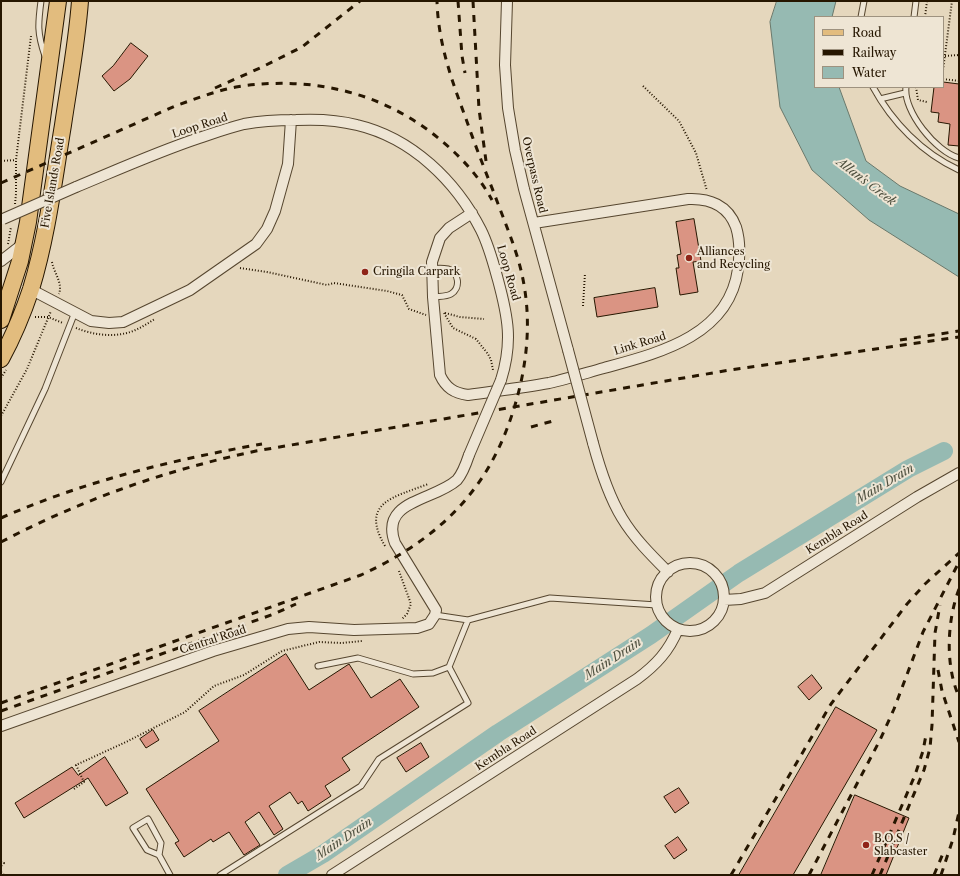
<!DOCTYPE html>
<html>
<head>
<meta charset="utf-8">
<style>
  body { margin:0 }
  #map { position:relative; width:960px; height:876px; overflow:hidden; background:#e5d7bd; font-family:"Libre Caslon Text",serif }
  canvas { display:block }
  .frame { position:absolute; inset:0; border:2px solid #261600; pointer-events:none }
  .legend { position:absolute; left:814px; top:16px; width:130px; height:72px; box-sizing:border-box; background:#eee5d4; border:1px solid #9e927f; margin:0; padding:5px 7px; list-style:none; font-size:12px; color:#261600 }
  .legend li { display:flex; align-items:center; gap:8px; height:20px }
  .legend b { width:20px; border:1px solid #9e927f }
</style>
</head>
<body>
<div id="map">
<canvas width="960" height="876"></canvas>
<div class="frame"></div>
<ul class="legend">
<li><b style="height:5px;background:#e2bc7e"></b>Road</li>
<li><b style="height:5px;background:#261600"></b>Railway</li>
<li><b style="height:11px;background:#96bab2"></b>Water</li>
</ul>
</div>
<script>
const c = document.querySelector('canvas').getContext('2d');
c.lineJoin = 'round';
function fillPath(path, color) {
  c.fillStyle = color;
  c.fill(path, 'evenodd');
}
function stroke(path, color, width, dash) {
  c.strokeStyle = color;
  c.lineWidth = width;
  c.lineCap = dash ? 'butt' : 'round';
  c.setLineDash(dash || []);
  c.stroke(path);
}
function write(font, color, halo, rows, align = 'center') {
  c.font = font + ' "Libre Caslon Text",serif';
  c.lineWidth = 4;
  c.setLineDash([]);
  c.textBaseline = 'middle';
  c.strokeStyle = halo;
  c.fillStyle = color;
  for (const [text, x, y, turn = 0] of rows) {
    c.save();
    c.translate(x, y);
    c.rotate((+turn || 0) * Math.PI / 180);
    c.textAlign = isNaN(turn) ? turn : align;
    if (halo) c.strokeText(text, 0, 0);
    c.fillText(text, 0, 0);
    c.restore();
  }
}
const water = new Path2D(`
  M777,1H836L832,17H815V87H839L866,161L900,186L959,214V277L869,220L812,170L780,107L770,22Z`);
fillPath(water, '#96bab2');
stroke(water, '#69786b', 1);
stroke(new Path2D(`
  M287,875L323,854L498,733L651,635L739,573L908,469L944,451`), '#96bab2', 18);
const building = new Path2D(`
  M131,43L148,56L130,79L114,91L102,76L113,66Z
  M943,82L959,84V146L948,145L950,124L938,122L939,113L931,112L934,87H943Z
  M694,219L701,261L693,262L698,292L680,295L676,268H679L677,255L681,254L676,222Z
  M655,288L658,307L597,317L594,298Z
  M286,654L309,690L349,664L371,698L400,679L419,707L342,758L350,770L325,786L331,796L308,811L302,801L298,804L290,792L269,806L283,829L274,835L259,812L245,822L260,845L244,855L229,832L213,842L211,839L184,857L175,843L179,841L146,789L219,741L199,711Z
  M812,675L822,688L809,700L798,687Z
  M836,707L877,730L793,875H739Z
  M153,730L159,740L146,748L140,739Z
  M421,743L429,757L406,772L397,758Z
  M105,757L128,793L106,806L88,778L24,818L15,803L72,767L78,775Z
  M679,788L689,803L675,813L664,797Z
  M855,795L909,818L886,875H821Z
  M678,837L687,850L674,859L665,846Z`);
fillPath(building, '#da9483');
stroke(building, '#261600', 1);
const service = new Path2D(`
  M41,1C38,24 37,33 45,56
  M861,17L864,1
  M914,17L916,1
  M873,87C892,122 922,153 959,170
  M906,87C903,111 936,152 959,158
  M880,99L905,93
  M432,269C437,268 443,268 448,269C459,272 461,288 451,294C446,297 438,296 433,297
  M1,482L45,389L75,312
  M435,615L468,620L550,598L657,605
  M318,666L358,658L413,674L433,673L449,667
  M159,855L161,843L148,819L133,828L147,850L159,855L170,875
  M220,875L361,786L379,759L468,703L449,667L468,620`);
const minor = new Path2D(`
  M507,1L505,65L508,108L515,150L524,189L568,350
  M76,187C117,170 157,152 199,138C214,133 228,128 244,124C260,121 279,120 296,120C316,119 338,120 357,125C412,138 456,181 481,230C489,246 493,262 498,280C508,317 513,342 501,380
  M472,213L449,228L440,238L432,262L433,297L440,375C446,388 454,393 468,395C495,391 522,388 549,383C567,379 586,373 604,368C659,353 729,336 738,269C740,255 740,240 736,227C728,205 709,198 688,199L534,223
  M1,261L23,244
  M30,289L91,321L109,323L123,322L190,290L256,244L267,229L275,211L288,164L291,120
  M593,443C600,469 608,495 622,518C634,538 651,555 668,572
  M656 597a34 34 0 1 1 68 0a34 34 0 1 1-68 0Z
  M724,600L741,599L765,593L917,497L959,473
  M1,726L213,651L288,629L309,627L354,630L417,628L429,624L435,615L436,610L395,543C379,500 434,501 457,480C463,473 466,464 469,455
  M332,875L637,679C656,665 669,651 678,629`);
const primary = new Path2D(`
  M1,320L20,261L28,222L58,1
  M1,359C13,337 23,313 31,289C47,237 54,179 63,125C69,84 77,42 80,1`);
stroke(service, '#56462f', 7);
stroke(minor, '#56462f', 12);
stroke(primary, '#261600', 18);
stroke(new Path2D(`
  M925,17L927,1
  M945,56L959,55
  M943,70L952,1
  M943,79L959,81
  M643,86L679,121L696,153L707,191
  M916,87L918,100L927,102
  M1,161L16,160
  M15,204L16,194V160L31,36
  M8,244L11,227
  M52,262C54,273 63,283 59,294
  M240,268L267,272L327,285L334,283L387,291L402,295L409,309L426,315
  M583,306L585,273
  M444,313L453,328L476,339L488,354L491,360L493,370
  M445,313L460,317L484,319
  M35,317H48L63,323
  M76,328C93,335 115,338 133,331C141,328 148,323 155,319
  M1,378L6,370
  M1,416L27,369L51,311
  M385,546C359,502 395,497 428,484
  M399,571L411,604L407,614L402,619
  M74,789L84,782L76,765L126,742L185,712L214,686L244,675L282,651L319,642L342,643L362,641
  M1,862L4,863L1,866
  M1,872L4,875`), '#261600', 2, [1, 2]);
stroke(service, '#eee5d4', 5);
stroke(minor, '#eee5d4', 10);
stroke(primary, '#e2bc7e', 16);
stroke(new Path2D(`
  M458,1L462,56L465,73
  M473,1L479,109L486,161
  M215,88L260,68L302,47L360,1
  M1,183L175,106C195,99 215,91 236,87C311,75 385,92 443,142C463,159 480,178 492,200
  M900,340L959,331
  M531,427L553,421
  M1,518C85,481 172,460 262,444
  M1,542C64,509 133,482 202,464C220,459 238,455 256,451L730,370L959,337
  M959,589C947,621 945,665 959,697
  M938,670L942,691L959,742
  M1,703L361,575C449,534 499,479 521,382C530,340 530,300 518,259C511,236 502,215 494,193C484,168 474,142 465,116C451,79 438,41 437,1
  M1,711L274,614L296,604
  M731,875L831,704L907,604L925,584L959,553
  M809,875L880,740L894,709L923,632L959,562
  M872,875L915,775L923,751L926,735
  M880,875L924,770L930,748L932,725L935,633L940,605
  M934,875L944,851
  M941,875L953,839L959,812`), '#261600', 3, [7, 7]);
const minorBridge = new Path2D(`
  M3,219L76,187
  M568,350L593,443
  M469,455L501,380`);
stroke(minorBridge, '#56462f', 12, []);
stroke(minorBridge, '#eee5d4', 10);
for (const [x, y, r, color] of [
  [689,258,4,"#8f2418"],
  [365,272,4,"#8f2418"],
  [866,845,4,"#8f2418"]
]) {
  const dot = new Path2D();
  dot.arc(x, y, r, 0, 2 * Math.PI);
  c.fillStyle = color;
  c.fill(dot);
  stroke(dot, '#eee5d4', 1.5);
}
write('11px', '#261600', '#eee5d4', [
  ["Loop Road",200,126,-18],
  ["Overpass Road",534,175,77],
  ["Five Islands Road",53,183,-80],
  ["Loop Road",508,273,74],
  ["Link Road",640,344,-17],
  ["Kembla Road",837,533,-32],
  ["Central Road",213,640,-18],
  ["Kembla Road",506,749,-33]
]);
write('11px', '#261600', '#eee5d4', [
  ["Alliances",697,252],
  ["and Recycling",697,265],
  ["Cringila Carpark",373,272],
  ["B.O.S /",874,839],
  ["Slabcaster",874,852]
], 'left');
write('italic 12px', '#4d4f3e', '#eee5d4', [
  ["Allan's Creek",866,182,37],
  ["Main Drain",885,484,-31],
  ["Main Drain",613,659,-33],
  ["Main Drain",344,839,-34]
]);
</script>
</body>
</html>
